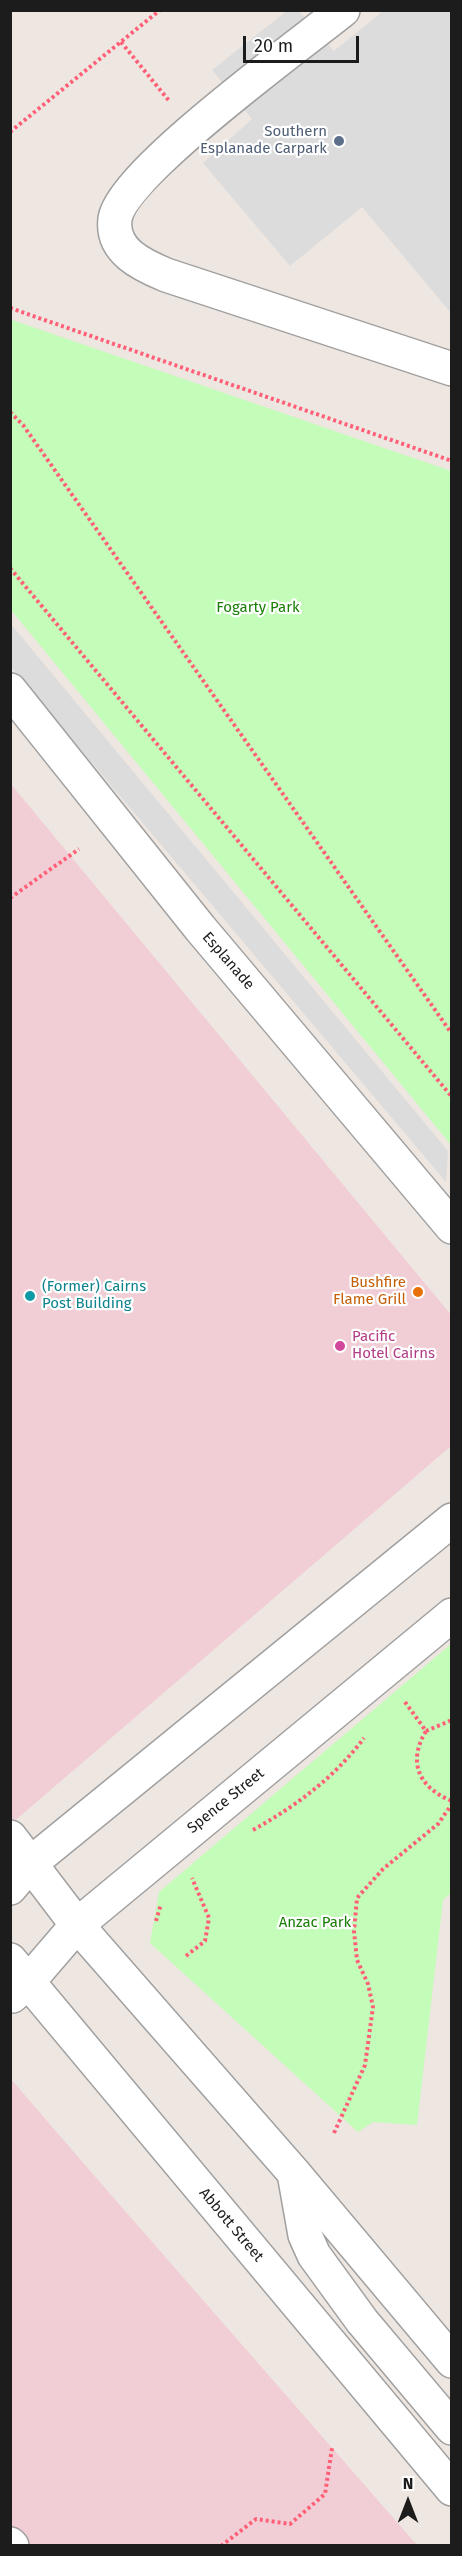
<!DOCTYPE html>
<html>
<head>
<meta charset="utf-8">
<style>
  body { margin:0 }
  #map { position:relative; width:462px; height:2556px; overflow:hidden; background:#eee6e0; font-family:"Fira Sans",sans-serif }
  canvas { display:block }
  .frame { position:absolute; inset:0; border:12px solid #1c1c1c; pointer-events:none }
  .north { position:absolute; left:378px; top:2472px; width:60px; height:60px; -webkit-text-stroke:4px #fff; paint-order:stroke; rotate:0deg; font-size:16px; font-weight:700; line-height:24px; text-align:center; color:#1c1c1c }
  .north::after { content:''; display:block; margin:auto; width:21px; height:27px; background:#1c1c1c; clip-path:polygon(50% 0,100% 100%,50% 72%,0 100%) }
  .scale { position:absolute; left:243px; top:36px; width:116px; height:27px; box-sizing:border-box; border:3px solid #1c1c1c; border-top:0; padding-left:8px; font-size:18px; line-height:21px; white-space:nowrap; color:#1c1c1c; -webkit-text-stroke:4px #fff; paint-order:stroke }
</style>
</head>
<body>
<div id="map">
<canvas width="462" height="2556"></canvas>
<div class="frame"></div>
<div class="north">N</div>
<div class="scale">20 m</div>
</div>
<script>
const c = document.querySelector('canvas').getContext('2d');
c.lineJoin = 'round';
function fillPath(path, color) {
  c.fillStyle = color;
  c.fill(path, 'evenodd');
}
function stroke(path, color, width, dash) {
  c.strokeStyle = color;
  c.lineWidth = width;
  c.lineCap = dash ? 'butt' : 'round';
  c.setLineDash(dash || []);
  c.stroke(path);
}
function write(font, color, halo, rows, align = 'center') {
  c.font = font + ' "Fira Sans",sans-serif';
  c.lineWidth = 4.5;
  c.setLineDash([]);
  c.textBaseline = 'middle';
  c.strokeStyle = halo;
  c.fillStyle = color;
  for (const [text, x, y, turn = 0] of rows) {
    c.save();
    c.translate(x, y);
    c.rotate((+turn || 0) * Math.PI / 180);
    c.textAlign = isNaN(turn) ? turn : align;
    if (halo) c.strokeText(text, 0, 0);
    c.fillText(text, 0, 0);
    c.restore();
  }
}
fillPath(new Path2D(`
  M10,783L452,1316L451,1446L11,1824Z
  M10,2078L98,2180L417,2545H11Z`), '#f1ced5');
fillPath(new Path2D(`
  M12,320L451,471V1145L11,610Z
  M451,1644V1893L443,1900L417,2125L373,2122L358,2132L150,1943L159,1892Z`), '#c4fcb9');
fillPath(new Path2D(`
  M287,11H299L334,51L383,11H451V313L362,207L290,266L203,163L252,119L212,70Z
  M10,623L448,1151L446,1182L11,667Z`), '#dcdcdc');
const minor = new Path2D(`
  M343,10C301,44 121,174 115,219C111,251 142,265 166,275L452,369
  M10,690L200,928L452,1227
  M10,1837L77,1925L294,2173L452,2361
  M10,1888L31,1863L452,1520
  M10,1960L452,2489
  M12,1996L28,1982L77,1925L452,1615
  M294,2173L305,2235L314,2255L362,2321L452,2428
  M10,2544L12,2546`);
stroke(minor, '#a0a0a0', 36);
stroke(new Path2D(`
  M121,42L170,102
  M10,132L160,10
  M10,308L452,461
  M10,412L23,425L452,1034
  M10,568L452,1097
  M10,898L79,849
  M405,1702L426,1731C407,1762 419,1788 452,1801
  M426,1731L452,1720
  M253,1830C296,1806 334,1778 364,1738
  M156,1921L161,1904
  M186,1956L205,1941L209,1918L192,1878
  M334,2133L365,2065L373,2007L368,1984L357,1960L354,1931L357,1898L383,1869L438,1824L452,1804
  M221,2546L256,2519L290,2524L325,2494L332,2448`), '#ff6078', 4, [3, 3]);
stroke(minor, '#fff', 33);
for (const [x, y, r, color] of [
  [339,141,6,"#5c6f8a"],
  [418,1292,6,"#e8710a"],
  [30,1296,6,"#0f9aa8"],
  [340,1346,6,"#d1479c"]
]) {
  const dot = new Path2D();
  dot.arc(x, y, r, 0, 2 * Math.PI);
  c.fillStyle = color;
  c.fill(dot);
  stroke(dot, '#fff', 2);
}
write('15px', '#4e5e75', '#fff', [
  ["Southern",327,132],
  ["Esplanade Carpark",327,149]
], 'right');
write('15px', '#197e05', '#fff', [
  ["Fogarty Park",258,608],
  ["Anzac Park",315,1923]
]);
write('15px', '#1c1c1c', '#fff', [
  ["Esplanade",228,961,49],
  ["Spence Street",226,1801,-39],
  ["Abbott Street",231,2225,50]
]);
write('15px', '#c56008', '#fff', [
  ["Bushfire",406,1283],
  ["Flame Grill",406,1300]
], 'right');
write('15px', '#0d838f', '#fff', [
  ["(Former) Cairns",42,1287],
  ["Post Building",42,1304]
], 'left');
write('15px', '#b23c85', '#fff', [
  ["Pacific",352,1337],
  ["Hotel Cairns",352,1354]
], 'left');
</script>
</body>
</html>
